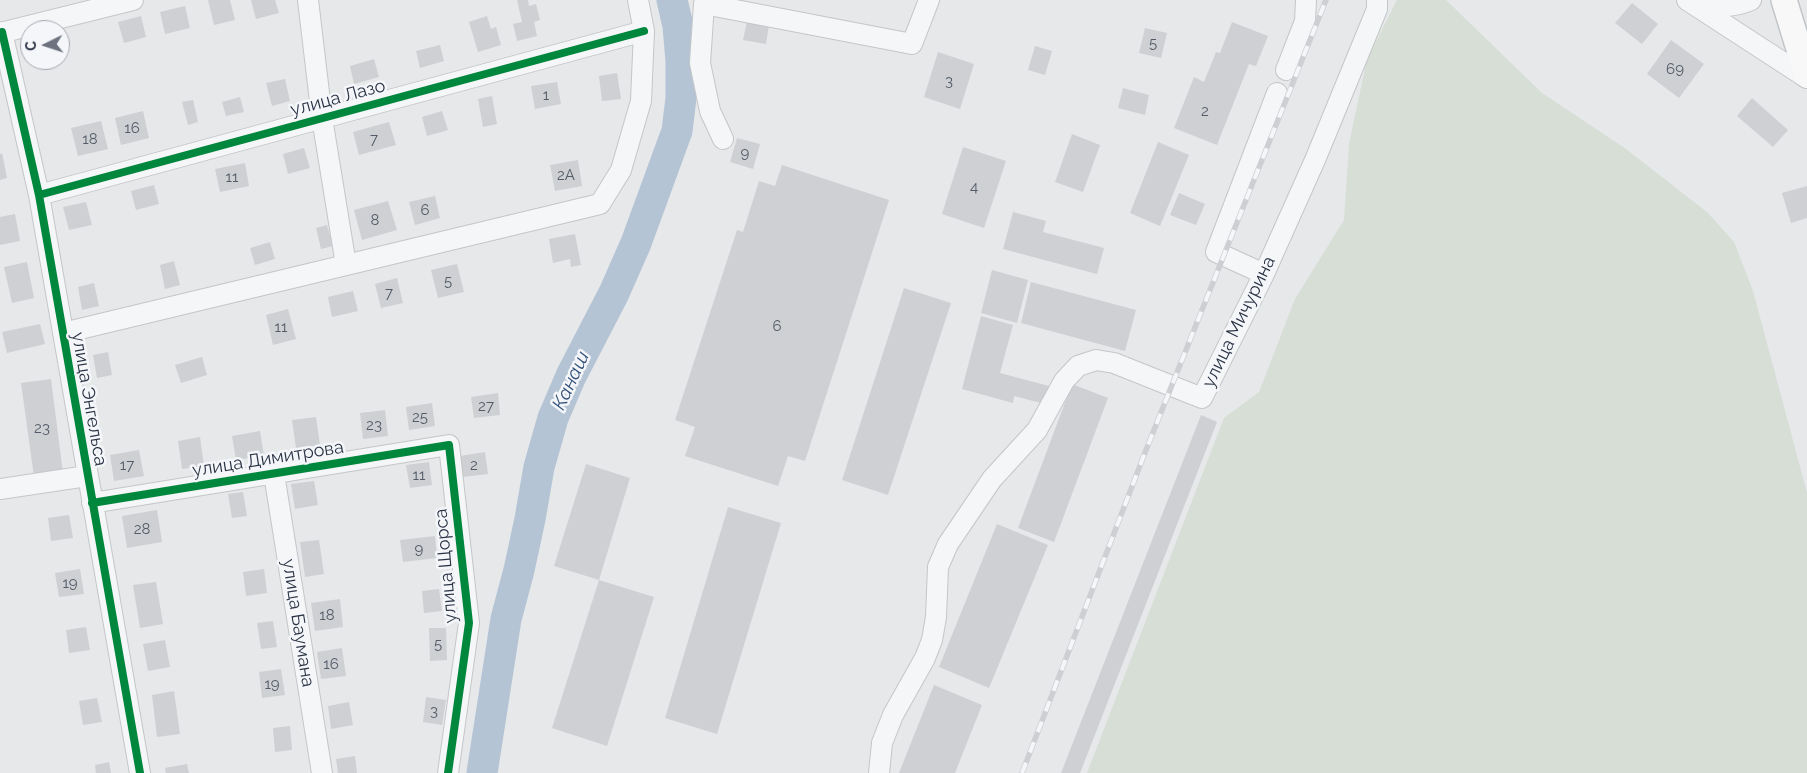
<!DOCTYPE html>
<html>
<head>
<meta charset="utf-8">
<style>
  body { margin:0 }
  #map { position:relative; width:1807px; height:773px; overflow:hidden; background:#e6e8ea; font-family:Raleway,sans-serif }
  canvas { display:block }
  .north { position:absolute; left:20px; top:20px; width:50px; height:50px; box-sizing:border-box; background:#f4f6f9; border:1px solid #a4a8b1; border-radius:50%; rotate:266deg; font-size:14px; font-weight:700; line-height:20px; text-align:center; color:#2b3445 }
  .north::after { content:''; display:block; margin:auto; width:18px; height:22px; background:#6c737f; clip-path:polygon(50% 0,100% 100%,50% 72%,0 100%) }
</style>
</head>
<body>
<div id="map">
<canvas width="1807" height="773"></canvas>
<div class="north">С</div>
</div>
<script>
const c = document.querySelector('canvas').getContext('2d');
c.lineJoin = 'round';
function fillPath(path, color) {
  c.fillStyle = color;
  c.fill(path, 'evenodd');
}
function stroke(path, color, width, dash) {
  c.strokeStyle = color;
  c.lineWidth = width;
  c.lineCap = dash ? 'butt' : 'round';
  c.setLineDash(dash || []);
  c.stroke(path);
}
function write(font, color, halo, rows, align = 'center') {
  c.font = font + ' Raleway,sans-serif';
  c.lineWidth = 5;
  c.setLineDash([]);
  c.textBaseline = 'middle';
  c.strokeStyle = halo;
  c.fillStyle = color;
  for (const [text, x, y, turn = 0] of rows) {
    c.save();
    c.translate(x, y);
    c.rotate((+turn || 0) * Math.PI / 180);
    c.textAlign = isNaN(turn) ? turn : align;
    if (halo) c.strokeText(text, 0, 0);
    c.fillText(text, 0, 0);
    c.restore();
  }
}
fillPath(new Path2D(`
  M1397,0H1446L1542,93L1626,149L1707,212L1734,242L1753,291L1807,493V773H1087L1224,418L1259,392L1295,299L1344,220L1349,144L1367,59Z`), '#d6ded6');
stroke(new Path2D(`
  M482,773L506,619L519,570L530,519L539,467L553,418L571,376L614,293L636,243L677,131L681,98V61L678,26L672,0`), '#b4c4d5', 31);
fillPath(new Path2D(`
  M208,0H230L235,20L214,25Z
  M251,0H275L279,13L256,19Z
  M517,0H528L529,6L536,4L540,20L534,22L537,36L517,41L513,24L522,22Z
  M1632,3L1658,24L1642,44L1615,23Z
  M185,6L190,28L165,34L160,12Z
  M141,16L146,37L124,43L118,22Z
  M487,16L491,29L496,27L501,45L478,52L469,22Z
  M747,21L769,25L766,44L743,40Z
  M1232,22L1268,36L1256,66L1249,64L1217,145L1174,128L1194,77L1204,82L1216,52L1220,53Z
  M1145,28L1167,33L1161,58L1139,53Z
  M1671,40L1704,64L1679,98L1647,74Z
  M440,45L444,61L420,68L416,51Z
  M1035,46L1052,51L1045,75L1028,70Z
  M938,52L974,64L960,109L924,97Z
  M374,59L379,77L354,84L350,66Z
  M617,73L621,99L602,101L599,76Z
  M285,79L290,101L272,106L266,83Z
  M557,82L561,104L535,109L531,86Z
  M1123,88L1149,95L1145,115L1118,108Z
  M492,96L497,124L483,127L478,99Z
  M240,97L244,112L226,116L222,102Z
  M1752,98L1788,130L1773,147L1737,116Z
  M193,100L198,122L188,125L182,102Z
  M143,111L149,138L121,145L115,118Z
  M442,111L448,130L427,136L422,117Z
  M101,121L108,149L78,156L71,128Z
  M389,122L396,145L359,155L353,132Z
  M1072,134L1100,145L1083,192L1055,182Z
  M737,138L760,144L753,169L730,162Z
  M1158,142L1189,155L1160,226L1130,213Z
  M963,147L1006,161L984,228L942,214Z
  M304,148L310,168L288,174L283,154Z
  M2,153L7,178L0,180V154Z
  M578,160L582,186L555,191L550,165Z
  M245,163L249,186L220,192L215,169Z
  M782,165L889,200L805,461L788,456L778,486L685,456L695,427L675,420L737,230L743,232L759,181L775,186Z
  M154,185L159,204L136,210L131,191Z
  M1807,186V218L1791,223L1782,193Z
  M1179,193L1205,204L1196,225L1170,215Z
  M435,196L440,218L415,225L409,202Z
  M388,201L397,230L362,240L354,210Z
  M86,202L92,225L69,230L63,207Z
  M1013,212L1046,221L1043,232L1104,248L1097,274L1003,249Z
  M15,214L20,241L0,245V217Z
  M327,225L333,246L321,249L316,228Z
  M575,234L581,265L571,267L570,259L553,263L549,239Z
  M270,242L275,259L255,265L250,248Z
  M174,261L180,285L165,289L160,265Z
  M27,262L34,298L12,303L4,267Z
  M457,264L464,292L438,298L431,270Z
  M992,270L1028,280L1017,323L981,313Z
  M397,278L403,303L381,308L375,284Z
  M1031,282L1136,310L1125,351L1021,323Z
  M94,283L99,306L82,310L78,287Z
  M904,288L951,303L888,495L842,480Z
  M353,291L358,311L332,317L328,297Z
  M288,309L296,339L273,345L266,315Z
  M981,316L1013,325L1000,373L1049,386L1045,404L1014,396L1013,403L962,389Z
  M40,324L45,344L7,353L2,332Z
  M108,352L112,375L97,378L93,355Z
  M202,357L207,375L181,383L175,365Z
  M51,379L63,473L34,477L21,383Z
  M1072,384L1108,398L1054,542L1018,528Z
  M498,393L500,415L474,418L471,397Z
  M432,403L435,426L409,430L406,407Z
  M385,410L388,436L363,439L360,413Z
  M1201,415L1217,422L1080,773H1061Z
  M316,417L320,445L296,448L292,420Z
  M260,431L264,456L236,460L232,436Z
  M200,437L204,466L182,469L178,441Z
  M139,450L144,476L114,481L110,455Z
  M485,452L488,474L463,477L460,456Z
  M429,462L432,485L410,488L406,465Z
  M586,464L630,478L599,580L554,566Z
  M314,481L318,505L295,509L291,484Z
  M243,492L247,516L232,518L228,494Z
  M728,507L781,523L717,734L665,718Z
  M157,510L162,542L127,548L122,516Z
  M69,515L73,538L51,541L48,518Z
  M997,524L1048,545L989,688L939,667Z
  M435,536L437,558L403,562L400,540Z
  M319,540L324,574L305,577L300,542Z
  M80,569L84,594L59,597L55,573Z
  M264,569L267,593L246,596L243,572Z
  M599,580L654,597L607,746L552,728Z
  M156,582L163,624L140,628L133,585Z
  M439,589L442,611L424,613L422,591Z
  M340,599L343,627L315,631L311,603Z
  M273,621L277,647L261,649L257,623Z
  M86,627L90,650L69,653L66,630Z
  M429,628H446L447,660L430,661Z
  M165,640L170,667L148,671L143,644Z
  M342,648L346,676L321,679L317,652Z
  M281,669L285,695L262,698L259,672Z
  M934,685L982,705L955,773H899Z
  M174,691L180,734L157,737L152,695Z
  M426,697L446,700L442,725L423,722Z
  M97,698L102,722L83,725L79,701Z
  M349,702L353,725L331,729L328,706Z
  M290,726L292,750L275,752L273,728Z
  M355,756L357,773H338L336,759Z
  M109,762L111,773H96L95,765Z
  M187,764L189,773H166L165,768Z`), '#ced0d3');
const minor = new Path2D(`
  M308,0L322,118L346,265
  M1687,0L1807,78
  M1697,3C1716,7 1733,8 1751,0
  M2,32L39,195L140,773
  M0,33L133,0
  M1286,70L1305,21L1306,0
  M723,139L710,111L700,63L704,4L912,44L929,0
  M39,195L644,31
  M1264,274L1216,252L1277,93
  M63,333L600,204L621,170L641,101L644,31L638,0
  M274,474L322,773
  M0,489L87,476
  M92,503L449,445L469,623L448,773
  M879,773L882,743L893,715L925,658L932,640L936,617L938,567L948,544L992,479L1037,430L1064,381L1078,366L1096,360L1114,363L1202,398L1264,274L1315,160L1377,9V0`);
const major = new Path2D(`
  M1784,0L1807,75`);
stroke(minor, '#c4c6c8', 22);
stroke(major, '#c2c5c8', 28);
stroke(minor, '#f5f6f7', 20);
stroke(major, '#f8f8f8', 25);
const rail = new Path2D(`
  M1022,773L1146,450L1326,0`);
stroke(rail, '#cecfd2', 5.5);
stroke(rail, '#f4f6f9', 4, [11]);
stroke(new Path2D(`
  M2,32L39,195L140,773
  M39,195L644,31
  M92,503L449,445L469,623L448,773`), '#00873e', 8);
write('15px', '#545c69', null, [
  ["5",1153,43],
  ["69",1675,69],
  ["3",949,81],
  ["1",546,95],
  ["2",1205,111],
  ["16",132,128],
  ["18",90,139],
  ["7",374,139],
  ["9",745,153],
  ["2А",566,175],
  ["11",232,177],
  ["4",974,187],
  ["6",425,210],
  ["8",375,220],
  ["5",448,281],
  ["7",389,293],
  ["6",777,326],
  ["11",281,327],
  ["27",486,406],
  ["25",420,417],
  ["23",374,425],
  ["23",42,428],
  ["17",127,465],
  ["2",474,465],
  ["11",419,475],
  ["28",142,529],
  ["9",419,549],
  ["19",70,583],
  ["18",327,615],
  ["5",438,644],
  ["16",331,664],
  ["19",272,684],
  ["3",434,711]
]);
write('18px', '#2b3445', '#f4f6f9', [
  ["улица Лазо",338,98,-15],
  ["улица Мичурина",1239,322,-64],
  ["улица Энгельса",89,399,80],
  ["улица Димитрова",268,459,-9],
  ["улица Щорса",446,566,-95],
  ["улица Баумана",298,623,81]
]);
write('italic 19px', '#34527a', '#f4f6f9', [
  ["Канаш",571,381,-65]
]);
</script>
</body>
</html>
